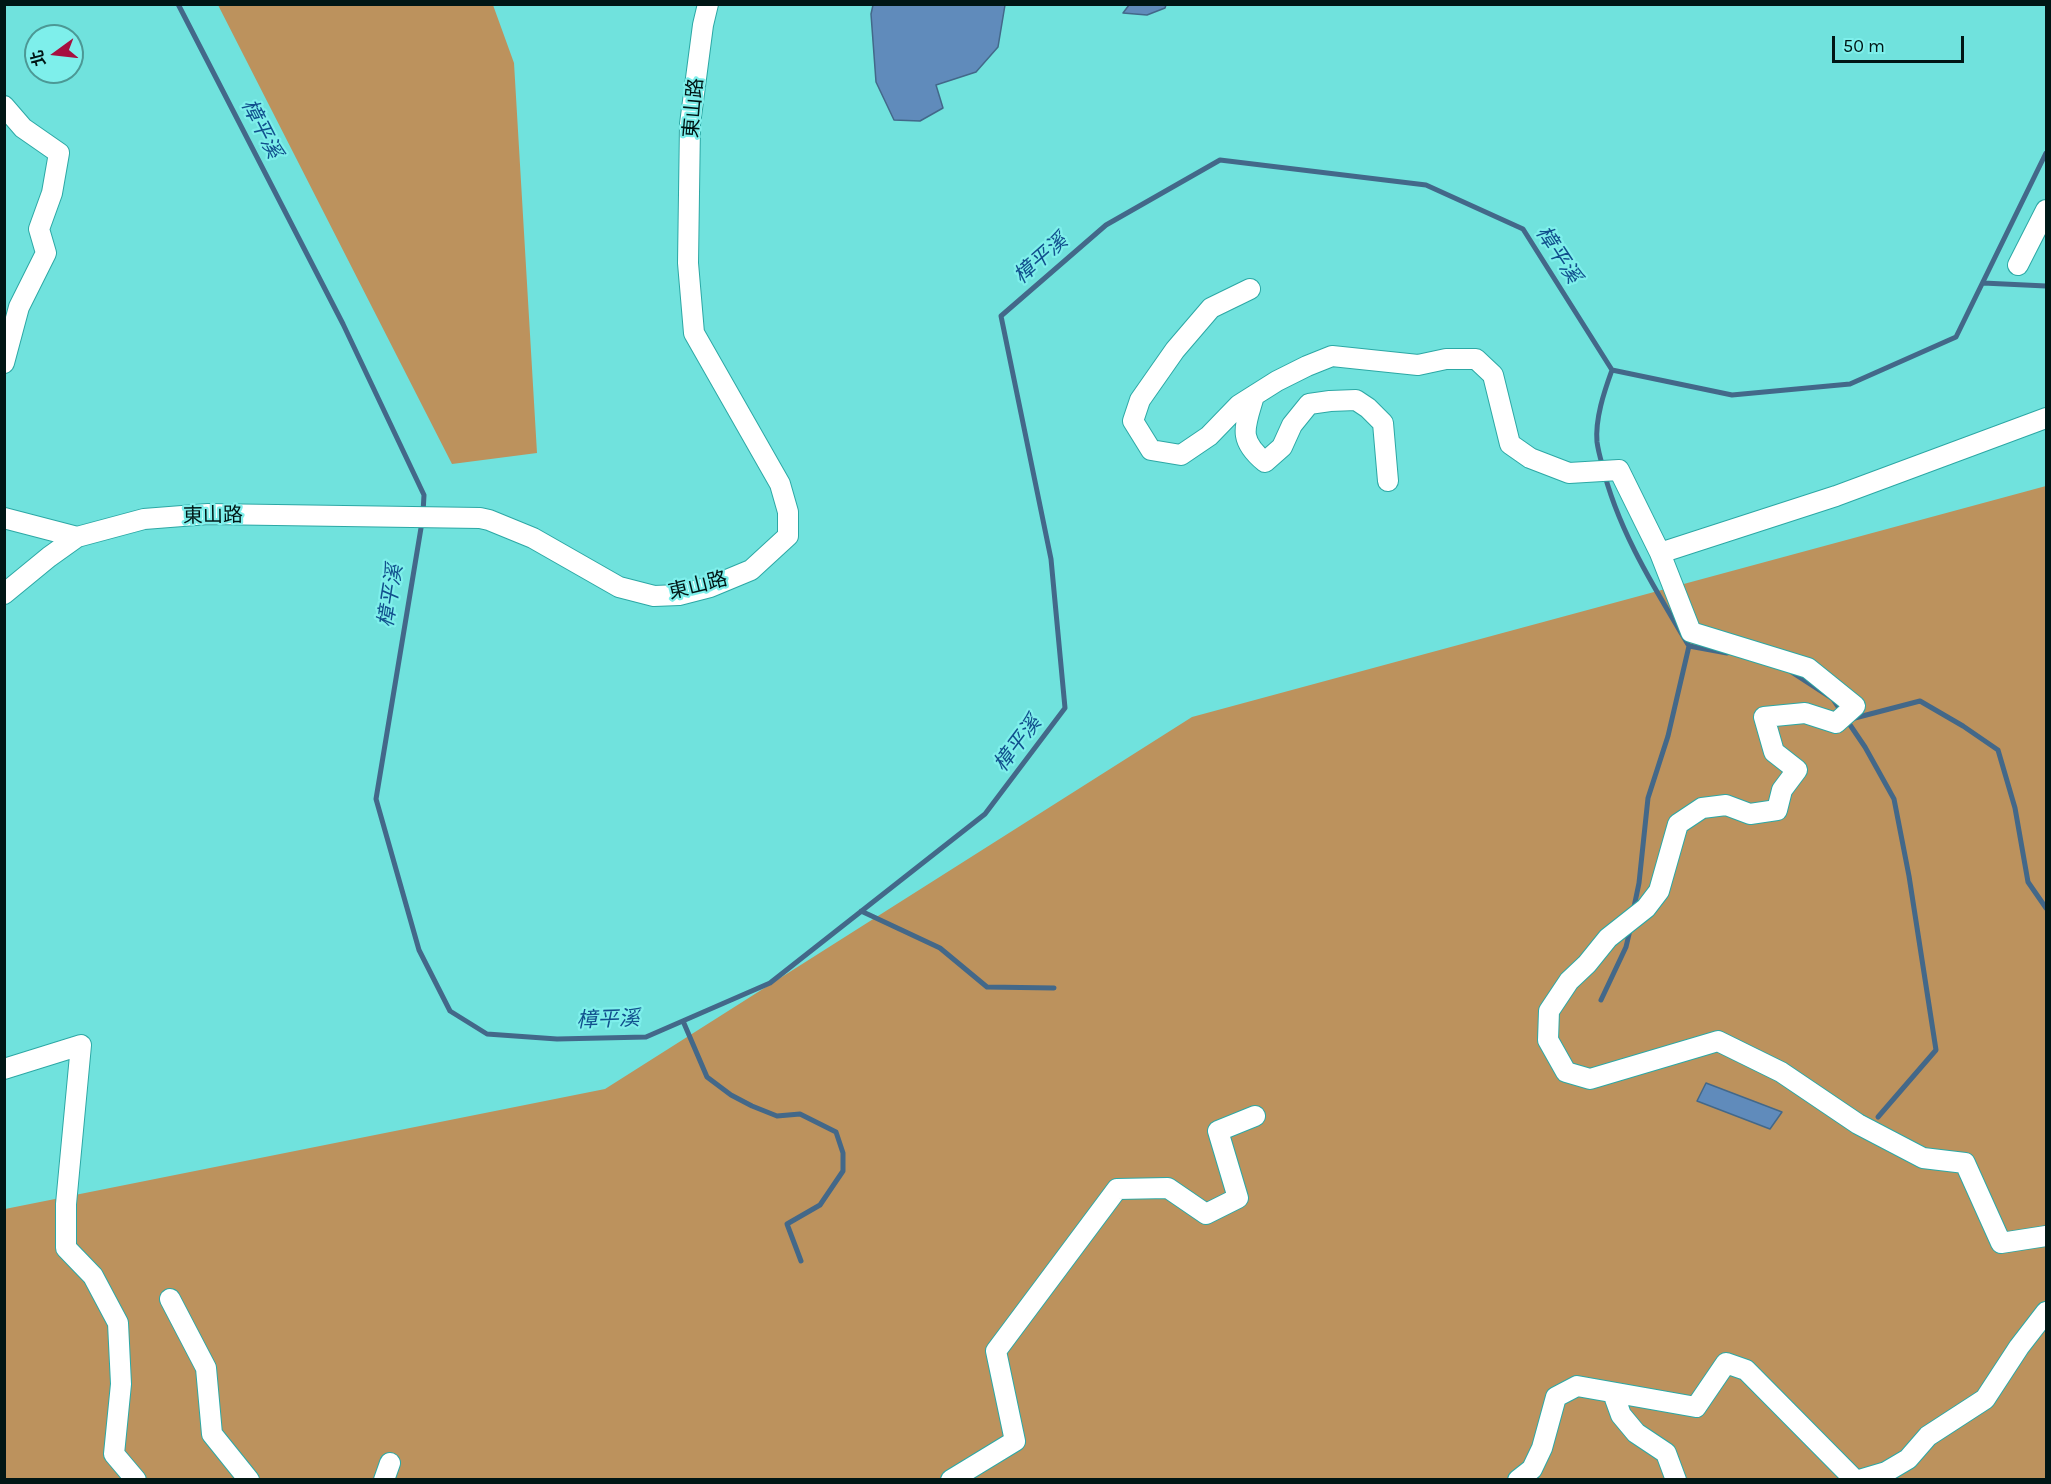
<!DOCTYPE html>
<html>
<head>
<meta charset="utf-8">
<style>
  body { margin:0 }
  #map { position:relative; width:2051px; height:1484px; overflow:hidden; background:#70e2dd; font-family:Karla,"Noto Sans TC",sans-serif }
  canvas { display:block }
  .frame { position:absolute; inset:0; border:6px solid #001615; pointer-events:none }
  .north { position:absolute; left:24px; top:24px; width:60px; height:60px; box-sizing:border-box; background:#7eefeb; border:2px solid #4c9895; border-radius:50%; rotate:255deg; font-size:16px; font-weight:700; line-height:24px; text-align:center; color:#001615 }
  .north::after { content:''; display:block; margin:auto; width:21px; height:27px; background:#a70f3f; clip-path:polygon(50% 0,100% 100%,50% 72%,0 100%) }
  .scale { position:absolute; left:1832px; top:36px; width:132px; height:27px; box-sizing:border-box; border:3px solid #001615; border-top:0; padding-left:8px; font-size:18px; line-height:21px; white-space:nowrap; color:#001615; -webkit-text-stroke:4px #7eefeb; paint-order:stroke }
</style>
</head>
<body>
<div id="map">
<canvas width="2051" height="1484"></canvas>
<div class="frame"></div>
<div class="north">北</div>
<div class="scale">50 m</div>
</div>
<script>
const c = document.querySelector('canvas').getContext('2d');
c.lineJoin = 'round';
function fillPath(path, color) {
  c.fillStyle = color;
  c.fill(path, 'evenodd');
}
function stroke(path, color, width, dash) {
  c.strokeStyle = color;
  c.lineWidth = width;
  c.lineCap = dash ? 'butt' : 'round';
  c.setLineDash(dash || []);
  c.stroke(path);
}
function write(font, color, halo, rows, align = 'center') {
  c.font = font + ' Karla,"Noto Sans TC",sans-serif';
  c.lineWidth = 4.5;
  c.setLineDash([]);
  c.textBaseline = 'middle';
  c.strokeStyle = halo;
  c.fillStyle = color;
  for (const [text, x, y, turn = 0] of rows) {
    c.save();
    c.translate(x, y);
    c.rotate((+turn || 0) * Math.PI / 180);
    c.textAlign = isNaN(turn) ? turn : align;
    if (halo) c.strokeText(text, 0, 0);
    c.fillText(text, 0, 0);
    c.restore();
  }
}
fillPath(new Path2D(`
  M218,5H493L514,63L537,453L452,464Z
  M2046,486V1479L5,1480V1209L605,1089L1192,717Z`), '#bc925d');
const water = new Path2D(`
  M873,5V4L1005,5L998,47L976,72L936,85L943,108L920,121L894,120L876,82L871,14Z
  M1129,5V4L1166,5L1165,8L1147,15L1123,13Z
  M1706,1083L1782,1112L1770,1129L1697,1101Z`);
fillPath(water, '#608bbb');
stroke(water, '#436889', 1.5);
stroke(new Path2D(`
  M178,4L343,324L424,495L423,513
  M1983,283L2046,286
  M1612,370C1604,392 1595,419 1597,442C1598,449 1600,457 1602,464C1617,529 1655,589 1689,646L1668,736L1648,798L1639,883L1633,912
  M422,522L376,799L419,950L450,1011L487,1034L557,1039L646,1037L770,983L985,814L1065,708L1051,559L1001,316L1106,225L1220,160L1426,185L1523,229L1612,370L1732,395L1850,384L1956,337L2046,153
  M1689,646L1727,653
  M1790,671L1833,699L1841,711
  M1846,719L1865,747L1894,799L1909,876L1936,1050L1878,1117
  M1851,719L1920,701L1963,726L1998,750L2015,808L2028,882L2046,908
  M861,911L940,948L987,987L1054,988
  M1601,1000L1626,947L1630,930
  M683,1021L707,1077L731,1095L752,1106L777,1116L800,1114L836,1132L843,1153V1171L820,1205L787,1224L801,1261`), '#436889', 5);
const minor = new Path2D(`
  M4,106L23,128L59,153L52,193L39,229L46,253L19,307L4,363
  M2018,265L2046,210
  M1250,289L1211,308L1175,350L1140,400L1133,421L1151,450L1181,455L1209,436L1239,405L1277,381L1307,366L1332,356L1418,365L1446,359H1476L1493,375L1510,444L1530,458L1569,473L1619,470L1660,553
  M1254,396C1245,427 1237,439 1265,462L1282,447L1292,425L1309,404L1330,401L1356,400L1368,408L1383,423L1388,481
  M2046,418L1836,496L1660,553L1691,632L1808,668L1855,706L1836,723L1805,713L1764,717L1774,752L1797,770L1782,790L1777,810L1750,814L1726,805L1702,808L1678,824L1659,891L1646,908L1608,938L1587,964L1569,981L1549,1011L1548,1040L1566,1072L1590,1079L1718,1041L1781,1072L1858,1124L1923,1158L1965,1163L2001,1243L2046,1236
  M4,518L77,537
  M4,594L49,557L77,537L144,519L208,514L480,518L489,520L533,538L619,587L654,596L679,595L710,587L751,570L788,536V512L780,484L694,333L688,263L690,124L703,25L708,4
  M4,1069L81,1045L66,1204V1248L93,1276L118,1323L121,1384L114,1454L136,1480
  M170,1299L206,1368L212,1434L249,1480
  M1613,1393L1621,1415L1636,1433L1666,1453L1676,1480
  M384,1480L390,1463
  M951,1480L1015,1441L996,1351L1117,1189L1168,1188L1206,1214L1238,1198L1218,1131L1255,1116
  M1518,1480L1532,1469L1542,1448L1556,1397L1577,1386L1696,1407L1726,1363L1746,1370L1855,1480
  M1859,1480L1886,1472L1908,1459L1928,1436L1985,1399L2019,1347L2046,1312`);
stroke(minor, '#2ca8a5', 22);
stroke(minor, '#fff', 20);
write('20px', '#001615', '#7eefeb', [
  ["東山路",694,108,-85],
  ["東山路",213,516,-1],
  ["東山路",698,586,-14]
]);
write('italic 21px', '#11508d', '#7eefeb', [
  ["樟平溪",261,129,63],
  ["樟平溪",1558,255,57],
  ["樟平溪",1041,259,-41],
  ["樟平溪",391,596,-81],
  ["樟平溪",1018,744,-53],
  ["樟平溪",608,1020,-2]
]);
</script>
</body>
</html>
